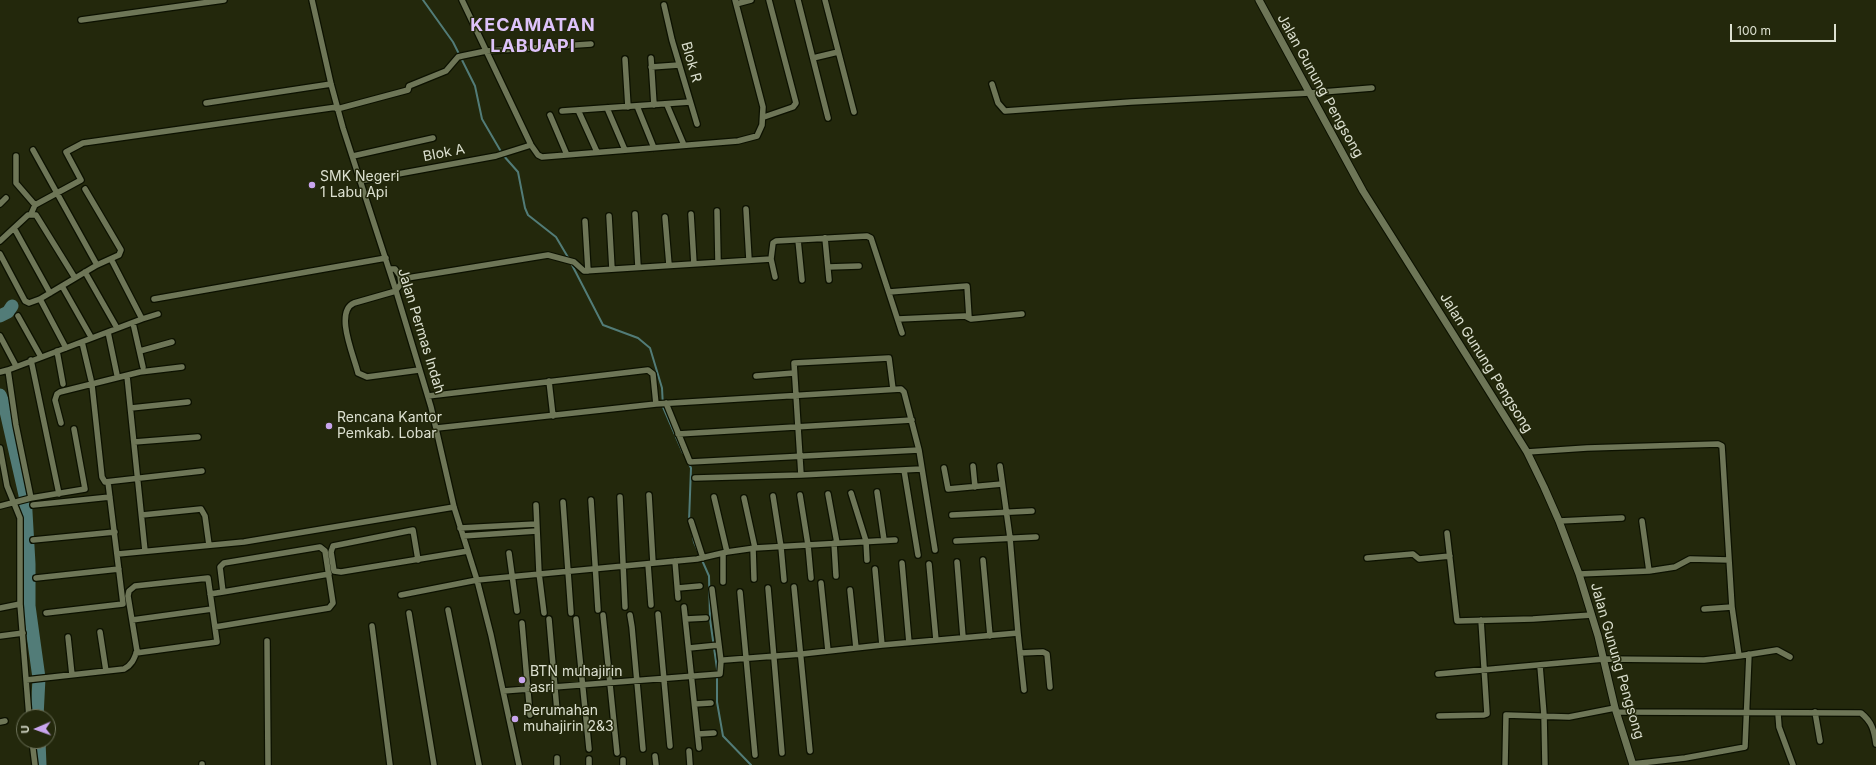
<!DOCTYPE html>
<html>
<head>
<meta charset="utf-8">
<style>
  body { margin:0 }
  #map { position:relative; width:1876px; height:765px; overflow:hidden; background:#23280c; font-family:Inter,sans-serif }
  canvas { display:block }
  .north { position:absolute; left:16px; top:709px; width:40px; height:40px; box-sizing:border-box; background:#23280c; border:1px solid #6d725a; border-radius:50%; rotate:268deg; font-size:11px; font-weight:700; line-height:16px; text-align:center; color:#dce0d0 }
  .north::after { content:''; display:block; margin:auto; width:14px; height:18px; background:#c9a5ee; clip-path:polygon(50% 0,100% 100%,50% 72%,0 100%) }
  .scale { position:absolute; left:1730px; top:24px; width:106px; height:18px; box-sizing:border-box; border:2px solid #dce0d0; border-top:0; padding-left:5px; font-size:12px; line-height:14px; white-space:nowrap; color:#dce0d0; -webkit-text-stroke:3px #23280c; paint-order:stroke }
</style>
</head>
<body>
<div id="map">
<canvas width="1876" height="765"></canvas>
<div class="north">U</div>
<div class="scale">100 m</div>
</div>
<script>
const c = document.querySelector('canvas').getContext('2d');
c.lineJoin = 'round';
function stroke(path, color, width, dash) {
  c.strokeStyle = color;
  c.lineWidth = width;
  c.lineCap = dash ? 'butt' : 'round';
  c.setLineDash(dash || []);
  c.stroke(path);
}
function write(font, color, halo, rows, align = 'center') {
  c.font = font + ' Inter,sans-serif';
  c.lineWidth = 3;
  c.setLineDash([]);
  c.textBaseline = 'middle';
  c.strokeStyle = halo;
  c.fillStyle = color;
  for (const [text, x, y, turn = 0] of rows) {
    c.save();
    c.translate(x, y);
    c.rotate((+turn || 0) * Math.PI / 180);
    c.textAlign = isNaN(turn) ? turn : align;
    if (halo) c.strokeText(text, 0, 0);
    c.fillText(text, 0, 0);
    c.restore();
  }
}
stroke(new Path2D(`
  M423,0L453,42L475,86L482,119L503,155L518,172L525,208L528,215L556,237L569,259
  M571,263L603,325L638,338L650,348L662,388L663,407L683,453
  M689,464L691,468L689,521
  M692,531L694,542L709,576L710,619L717,669V702L723,736L751,765`), '#527c78', 2);
stroke(new Path2D(`
  M0,316L8,312L12,306
  M0,395L5,407L25,495L29,564V606L39,678L37,717
  M39,741L40,765`), '#527c78', 13);
const minor = new Path2D(`
  M312,0L331,84L343,128L396,291L431,407L454,507L477,580L491,635L519,765
  M462,0L531,145L538,155L542,157L738,141L757,136L762,125L763,107L735,0
  M798,0L828,118
  M825,0L854,112
  M736,4L751,0
  M664,5L672,40L697,124
  M81,20L224,0
  M651,58L654,105
  M813,58L838,52
  M625,59L628,107
  M651,67L679,65
  M992,84L998,103L1005,111L1131,102L1310,93L1372,88
  M206,103L331,84
  M667,105L684,145
  M637,106L654,148
  M607,108L625,150
  M337,109L408,90L409,86L446,71L458,57L462,56L486,51L591,44
  M578,110L597,152
  M562,111L690,102
  M550,115L567,155
  M764,117L793,107L796,103L769,0
  M33,150L97,265
  M16,156V183L35,205
  M353,156L433,138
  M360,181L496,156L531,145
  M0,204L6,198
  M746,209L749,260
  M717,211L718,262
  M31,214L35,205L81,180L66,152L83,143L337,107
  M635,214L638,267
  M691,214L694,264
  M609,216L612,269
  M665,217L669,265
  M585,221L588,271
  M14,228L50,293
  M825,238L829,280
  M798,240L802,280
  M0,241L28,215H36L75,278
  M0,254L25,301L29,303L40,299L97,265L119,255L121,250L85,189
  M828,267L859,266
  M389,269H395L400,276L401,284L396,290
  M85,272L117,328
  M775,277L771,259L773,243L776,241L867,236L871,238L902,333
  M401,279L548,255L574,262L584,271L771,259
  M62,286L91,337
  M396,291L354,303C334,312 354,356 358,373L367,377L419,370
  M889,292L967,286L969,318
  M40,299L66,348
  M154,299L386,258
  M18,316L41,357
  M142,319L158,314
  M898,319L965,316L971,319L1022,314
  M133,323L143,367
  M108,332L117,375
  M0,336L16,366
  M82,342L91,380
  M57,351L63,384
  M140,351L172,342
  M31,360L59,494
  M0,372L8,370
  M127,376L145,551
  M756,376L794,373
  M549,381L553,416
  M92,385L102,477L105,482L202,471
  M428,396L648,370L653,374L656,404
  M666,403L690,462L919,450
  M131,408L188,402
  M61,423L55,400L57,394L60,392L140,372L182,367
  M437,428L656,404L901,389L904,392L919,450L935,550
  M678,434L912,420
  M134,442L198,437
  M0,448L7,486L20,518V604L29,717
  M973,466L975,487
  M944,468L948,489L1002,484
  M904,470L918,555
  M801,475L921,469
  M695,478L801,475L794,363L889,358L893,389
  M877,492L884,540
  M851,493L866,541L867,560
  M828,494L837,543
  M649,495L653,563
  M800,495L808,545L811,578
  M773,496L781,547L784,580
  M620,497L625,607
  M714,497L727,552
  M31,498L85,489L74,429
  M744,498L755,548
  M591,500L598,610
  M563,502L571,613
  M33,505L110,497
  M536,505L539,573L544,613
  M0,506L31,498L16,425L8,370L142,319L111,259
  M142,515L201,509L205,516L209,545
  M952,515L1032,511
  M691,521L703,558
  M1559,521L1622,518
  M1642,521L1649,571
  M460,528L536,524
  M1447,533L1457,621L1533,619L1592,615
  M463,536L537,531
  M33,540L115,532
  M956,541L1036,537
  M834,543L836,576
  M753,548L754,579
  M509,553L517,611
  M723,553V582
  M118,554L244,542L454,507
  M1367,558L1413,554L1419,559L1450,556
  M418,560L413,530L333,546L331,552L334,571L341,572L468,551
  M983,560L990,636
  M675,561L678,598
  M957,562L963,637
  M902,563L909,643
  M648,564L651,605
  M929,564L936,640
  M875,569L882,645
  M1579,574L1649,571L1675,567L1690,559L1729,560
  M36,578L119,569
  M821,583L828,651
  M794,587L810,751
  M678,588L700,586
  M768,588L782,753
  M712,589L721,661
  M850,590L856,648
  M223,592L329,574
  M740,592L755,755
  M210,594L223,592L220,567L224,563L320,547L325,551L333,603L329,608L215,627
  M401,595L477,580L697,559L727,552L755,548L895,540
  M684,607L699,748
  M0,608L20,604
  M1704,609L1732,607
  M448,610L479,765
  M46,613L123,604L108,482
  M409,613L434,765
  M658,614L670,746
  M603,615L617,753
  M630,615L632,627L643,749
  M549,619L557,711
  M576,619L589,749
  M686,619L706,618
  M132,620L212,609
  M522,623L530,715
  M372,626L390,765
  M100,632L106,671
  M1018,633L1024,690
  M0,636L23,633
  M68,637L72,675
  M267,641L268,765
  M689,648L719,645
  M1020,653L1043,652L1047,654L1050,687
  M1739,656L1777,650L1790,657
  M1540,666L1544,715L1545,765
  M1438,674L1604,659L1704,660L1739,656L1732,607L1722,446L1718,444L1587,448L1527,452
  M26,680L124,669C132,665 134,659 137,651L128,596L129,591L135,586L208,578L217,642L136,653
  M503,691L720,674L721,661L724,660L802,654L882,645L1018,633L1010,538L1000,466
  M695,704L711,703
  M1617,712L1861,713C1872,722 1874,730 1876,744
  M1815,712L1820,741
  M1778,714L1779,727L1793,765
  M1439,716L1484,715L1487,714L1481,620
  M0,722L5,721
  M698,734L714,733
  M32,741L35,765
  M689,751L690,765
  M655,756L656,765
  M557,758V765
  M589,759V765
  M623,760V765
  M202,764V765
  M1632,764L1685,758L1745,747L1749,654
  M1505,765L1506,715L1569,717L1615,708`);
const tertiary = new Path2D(`
  M1259,0L1363,191L1482,380L1527,452L1544,487L1559,521L1579,574L1598,636L1615,708L1633,765`);
stroke(minor, '#0c1100', 8);
stroke(tertiary, '#0c1100', 9);
stroke(minor, '#6e7657', 5.5);
stroke(tertiary, '#6e7657', 7);
for (const [x, y, r, color] of [
  [312,185,4,"#c9a5ee"],
  [329,426,4,"#c9a5ee"],
  [522,680,4,"#c9a5ee"],
  [515,719,4,"#c9a5ee"]
]) {
  const dot = new Path2D();
  dot.arc(x, y, r, 0, 2 * Math.PI);
  c.fillStyle = color;
  c.fill(dot);
  stroke(dot, '#23280c', 1.5);
}
write('14px', '#dce0d0', '#23280c', [
  ["Blok R",691,62,74],
  ["Jalan Gunung Pengsong",1320,86,61],
  ["Blok A",444,153,-11],
  ["Jalan Permas Indah",421,331,73],
  ["Jalan Gunung Pengsong",1486,363,58],
  ["Jalan Gunung Pengsong",1617,661,74]
]);
write('14px', '#dce0d0', '#23280c', [
  ["SMK Negeri",320,177],
  ["1 Labu Api",320,193],
  ["Rencana Kantor",337,418],
  ["Pemkab. Lobar",337,434],
  ["BTN muhajirin",530,672],
  ["asri",530,688],
  ["Perumahan",523,711],
  ["muhajirin 2&3",523,727]
], 'left');
c.letterSpacing = '1px';
write('bold 18px', '#dec3fa', '#23280c', [
  ["KECAMATAN",533,26],
  ["LABUAPI",533,47]
]);
c.letterSpacing = '0px';
</script>
</body>
</html>
